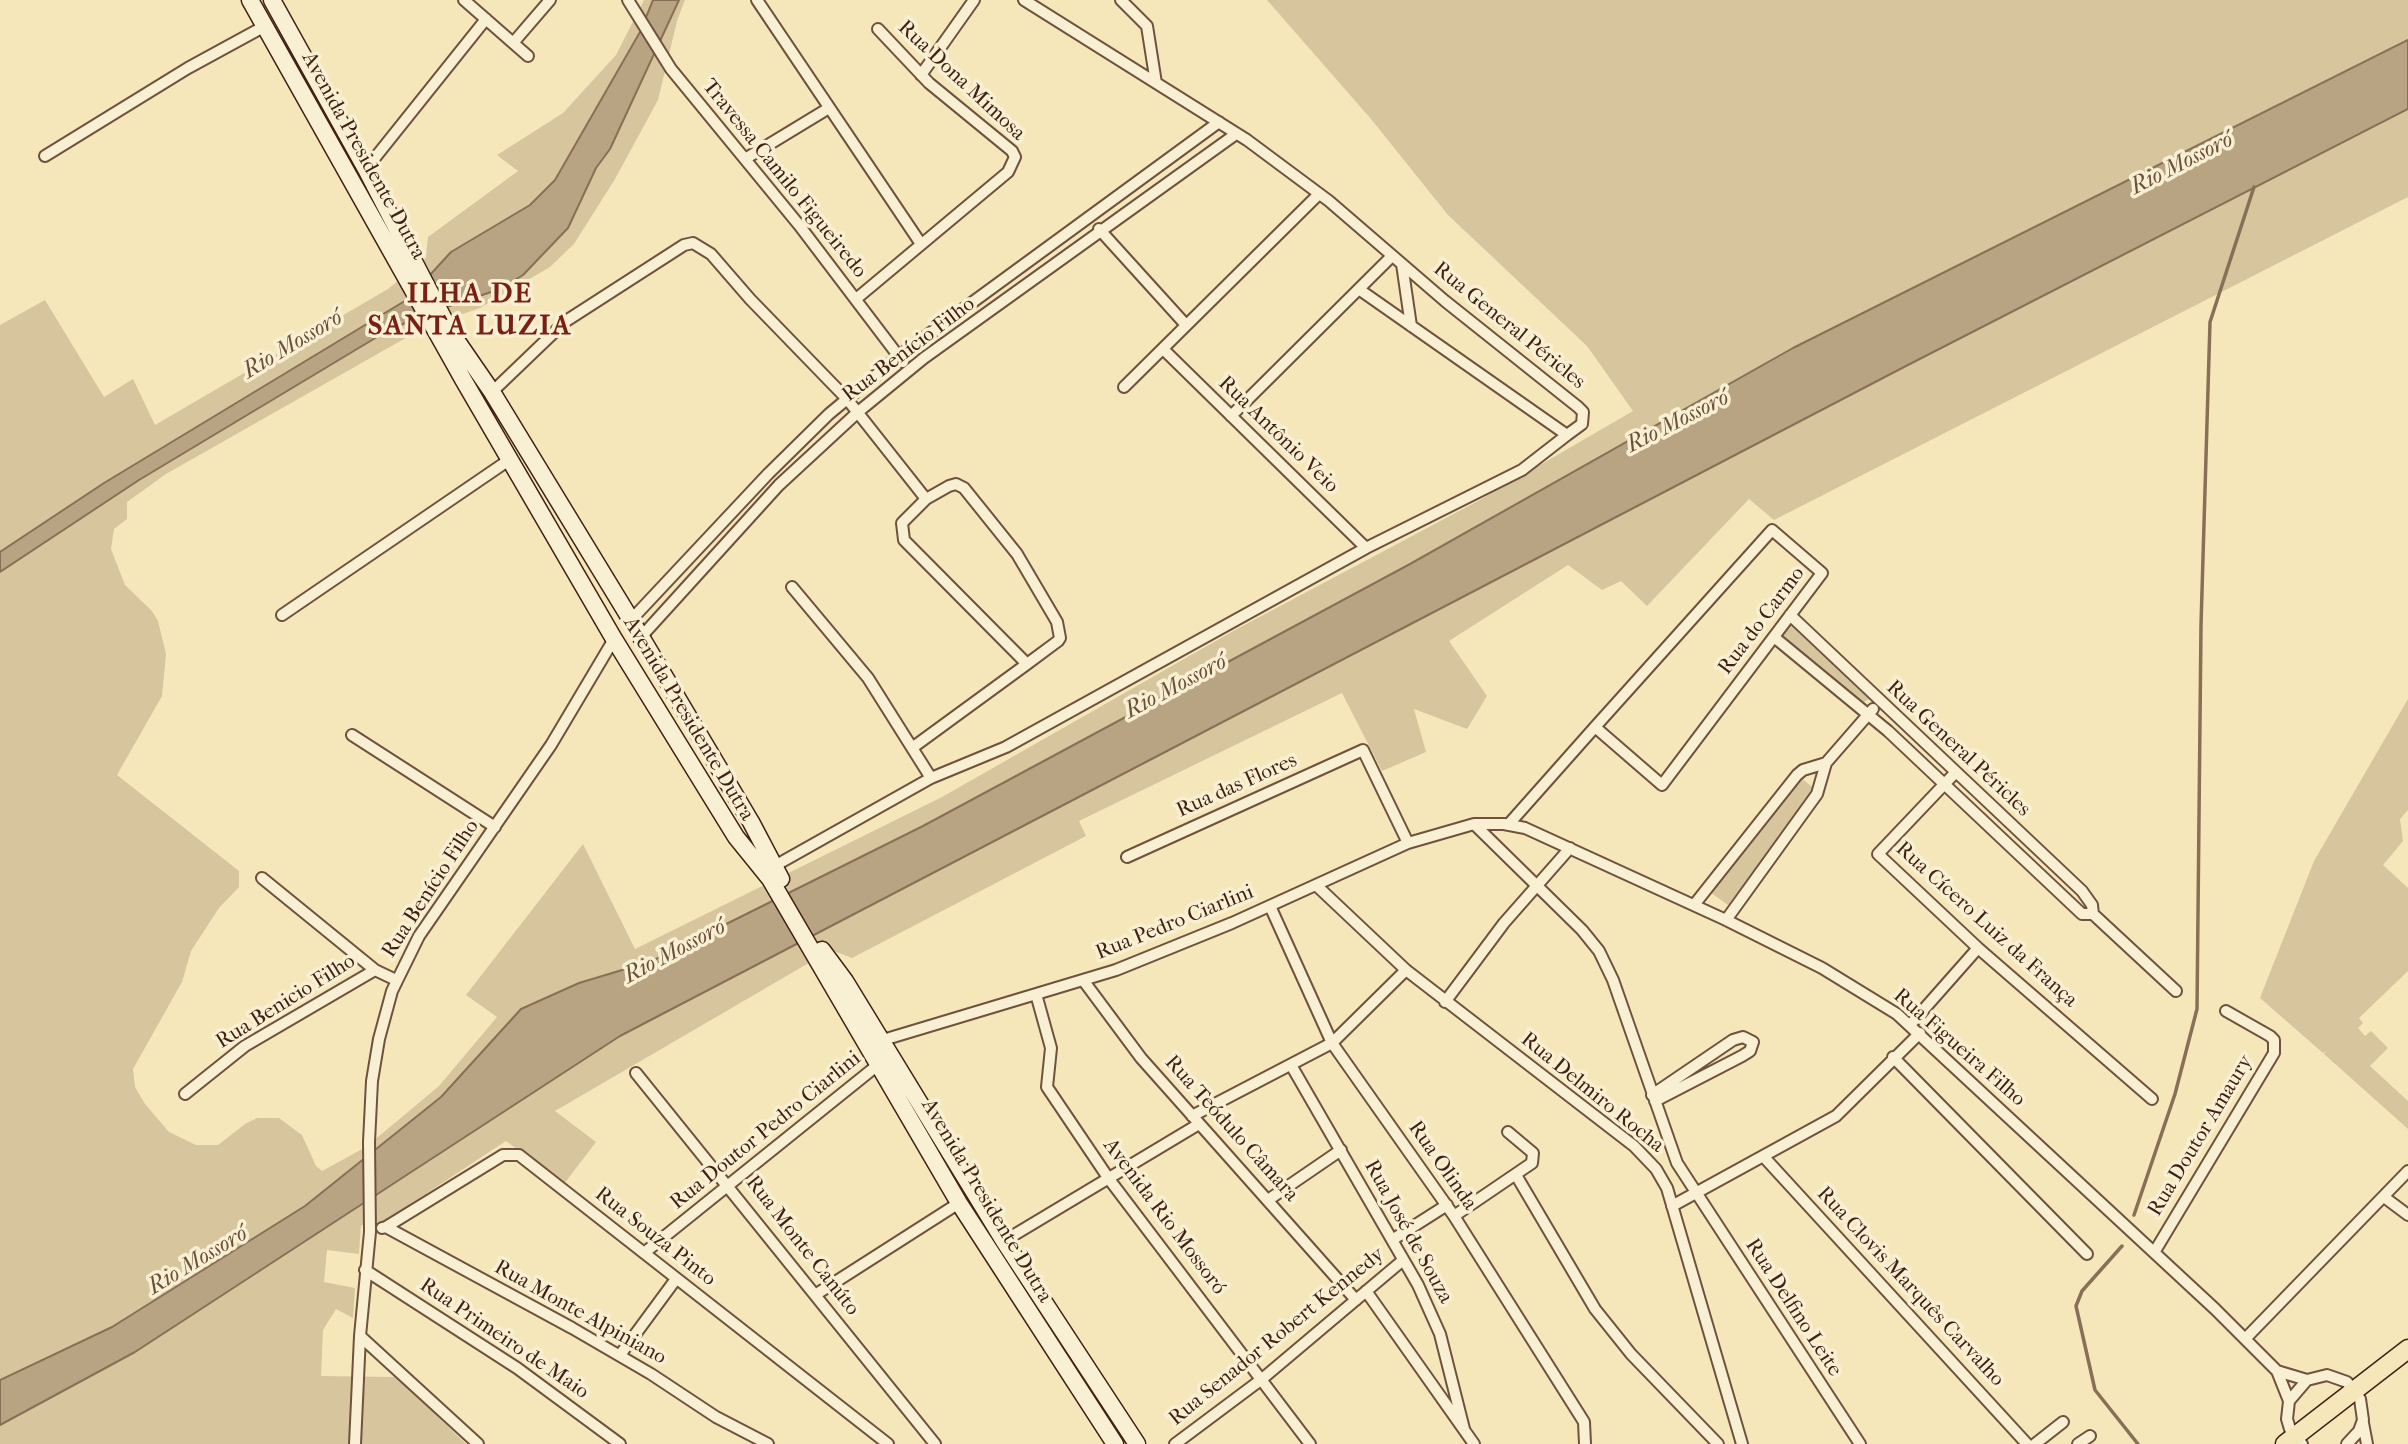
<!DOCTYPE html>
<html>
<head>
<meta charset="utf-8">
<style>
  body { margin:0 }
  canvas { display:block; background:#f6e7ba }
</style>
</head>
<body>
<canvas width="2408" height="1444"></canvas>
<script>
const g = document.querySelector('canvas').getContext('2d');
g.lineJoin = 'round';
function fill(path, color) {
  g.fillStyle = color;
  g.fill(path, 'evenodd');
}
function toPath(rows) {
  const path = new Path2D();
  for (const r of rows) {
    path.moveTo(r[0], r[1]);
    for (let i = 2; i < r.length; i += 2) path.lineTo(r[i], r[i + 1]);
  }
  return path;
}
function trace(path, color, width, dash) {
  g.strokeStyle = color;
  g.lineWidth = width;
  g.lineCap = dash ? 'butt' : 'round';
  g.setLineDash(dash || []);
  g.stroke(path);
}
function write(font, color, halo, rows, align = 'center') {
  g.font = font + ' "IM FELL French Canon",serif';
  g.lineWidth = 7;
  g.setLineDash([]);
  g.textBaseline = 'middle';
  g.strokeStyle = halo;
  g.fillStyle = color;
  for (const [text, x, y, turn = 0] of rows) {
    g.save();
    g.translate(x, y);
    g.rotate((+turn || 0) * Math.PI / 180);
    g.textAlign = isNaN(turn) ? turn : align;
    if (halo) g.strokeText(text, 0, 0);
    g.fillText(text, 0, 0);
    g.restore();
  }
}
fill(toPath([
  [644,0,653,0,640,32,555,180,530,205,451,252,408,299,104,483,0,552,0,325,45,300,104,397,133,379,155,425,388,289,426,258,428,237,518,171,497,155,563,113,616,55],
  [679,0,685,0,677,21,658,100,615,179,574,244,550,267,480,308,425,327,166,474,127,502,127,519,114,529,111,549,125,585,152,611,158,621,166,654,162,696,117,775,239,871,239,887,219,908,191,951,182,982,133,1069,135,1087,145,1104,169,1132,196,1145,218,1145,245,1124,257,1118,279,1118,302,1135,316,1166,322,1171,366,1147,439,1086,497,1017,466,995,583,844,635,949,942,797,1235,630,1478,501,1633,411,1587,346,1448,215,1371,119,1267,0,2408,0,2408,40,1410,564,923,826,652,961,579,983,521,1009,441,1097,305,1206,112,1327,0,1380,0,572,139,480,382,334,420,316,500,289,523,275,568,228,596,168,610,149],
  [2408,109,2408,197,1774,520,1749,499,1647,606,1621,581,1602,590,1568,565,1449,641,1487,696,1467,729,1414,709,1426,752,1382,771,1342,693,1079,821,1086,836,852,958,831,950,555,1111,596,1142,564,1184,506,1141,380,1224,361,1225,359,1254,327,1250,324,1282,355,1288,353,1318,336,1309,323,1330,321,1376,396,1377,466,1444,0,1444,0,1425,135,1352,620,1036,1906,366],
  [1790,622,1869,699,1861,704,1781,636],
  [2408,699,2408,810,2400,819,2403,841,2383,865,2408,888,2408,971,2359,1018,2363,1023,2358,1028,2365,1036,2371,1031,2388,1048,2370,1066,2408,1101,2408,1129,2324,1054,2326,1051,2323,1053,2260,998,2314,861],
  [1797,775,1815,789,1728,905,1710,892]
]), '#d7c59e');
const water = toPath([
  [653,0,679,0,610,149,596,168,568,228,523,275,500,289,420,316,382,334,139,480,0,572,0,552,104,483,408,299,451,252,530,205,555,180,640,32,653,0],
  [2408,40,2408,109,1906,366,620,1036,135,1352,0,1425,0,1380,112,1327,305,1206,441,1097,521,1009,579,983,652,961,923,826,1410,564,1793,348,2408,40]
]);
fill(water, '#b8a482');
trace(water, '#887056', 2);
trace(toPath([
  [2134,1215,2175,1094,2197,1009,2201,625,2210,322,2254,187],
  [2122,1246,2082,1291,2076,1306,2095,1390,2138,1444]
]), '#887056', 3.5);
const street = toPath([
  [464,0,528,56],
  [628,0,671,69,799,225,903,362],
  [757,0,921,244],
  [1024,0,1247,140,1329,201,1445,301,1578,407,1583,412,1582,424,1567,435,1360,290],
  [1121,0,1147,26,1156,83],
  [513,43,550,0],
  [921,75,974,0],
  [45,156,188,68,265,26],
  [745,159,829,108],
  [366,169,486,19],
  [1099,229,1186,325],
  [1402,264,1411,326],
  [856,299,1008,172,1015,157,1012,151,929,83,878,29],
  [1163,349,1366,548],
  [1124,387,1319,194],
  [492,392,566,321,684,245,693,243,711,254,750,299,847,399,926,499],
  [1231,416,1392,256],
  [792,587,868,678,931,778],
  [282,615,509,460],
  [1790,615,2082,891,2092,905,2093,914,2176,991],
  [631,620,768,474,829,414,899,356,1219,122],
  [641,637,779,485,858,412,924,358,1236,134],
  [1774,637,1888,731,2082,914,2093,914],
  [352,735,495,827],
  [912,748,1027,664,1058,641,1060,638,1057,622,1017,554,964,488,956,484,949,486,926,499,902,523,904,540,1027,664],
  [1955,773,1878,854,1978,948,2152,1099],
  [1474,824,1582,930,1599,951,1613,980,1677,1163,1860,1444],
  [1508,825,1595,727,1772,530,1822,573,1662,785,1595,727],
  [1127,857,1363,750,1408,843],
  [771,868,931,778,1006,747,1366,548,1522,470,1567,435],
  [262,878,375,970],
  [1317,886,1406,970,1634,1146,1656,1169,1667,1188,1742,1444],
  [1694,905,1797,775,1803,770,1826,763],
  [1270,906,1332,1043,1454,1216,1584,1422,1585,1444],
  [1726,920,1817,794,1826,763,1873,709],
  [1083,980,1141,1058,1356,1300],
  [1036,994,1051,1048,1047,1087,1109,1179,1310,1444],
  [1445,1002,1504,923,1570,848],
  [1910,1025,1978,948],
  [883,1040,1116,970,1232,923,1408,843,1474,824,1504,824,1525,828,1726,920,1822,968,1897,1014,2215,1309,2277,1371,2289,1401],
  [1893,1057,2087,1254],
  [1291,1065,1418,1285,1440,1334,1464,1429],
  [636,1073,935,1444],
  [185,1094,245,1046,375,970,396,980],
  [1652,1095,1733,1040,1743,1037,1753,1042,1750,1051,1742,1056,1655,1101],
  [1192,1116,1332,1043,1406,970],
  [1763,1156,2027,1444],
  [1516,1175,1595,1309,1631,1354,1718,1444],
  [2384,1197,2408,1215],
  [1268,1200,1341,1150],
  [1672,1206,1836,1116,1920,1033],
  [1454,1216,1532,1163,1533,1153,1508,1132],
  [386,1227,503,1155,519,1155,888,1444],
  [382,1228,386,1227,572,1328,651,1374,716,1417,768,1444],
  [1392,1240,1447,1205],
  [1004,1241,1199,1124],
  [2155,1251,2274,1053,2274,1040,2270,1036,2226,1011],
  [644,1253,879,1064],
  [365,1270,517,1368,620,1444],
  [1366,1291,1474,1444],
  [815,1295,959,1203],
  [360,1336,478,1444],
  [2245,1339,2408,1171],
  [620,1355,676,1279],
  [2277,1371,2307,1380],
  [2363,1423,2367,1444],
  [355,1444,360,1336,370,1232,369,1142,372,1081,379,1039,392,991,419,936,551,745,614,639],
  [1175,1444,1262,1379,1402,1261],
  [2035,1444,2063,1422],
  [2078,1444,2090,1436],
  [2302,1444,2290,1429,2287,1419,2289,1401,2307,1380,2327,1375,2347,1382,2360,1399,2363,1420,2359,1431,2347,1444]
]);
const secondary = toPath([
  [250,0,464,381,614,639,736,837,770,879,959,1203,1115,1444],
  [272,0,366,169,450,331,492,392,631,620,751,822,781,879],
  [822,950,845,981,1004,1241,1137,1444]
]);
const primary = toPath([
  [2285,1444,2408,1349]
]);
trace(street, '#6e523e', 14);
trace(secondary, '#402115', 19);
trace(primary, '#402115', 21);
trace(street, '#f9efd2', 10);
trace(secondary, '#f9efd2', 16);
trace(primary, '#f6e7ba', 18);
write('21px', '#402115', '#f9efd2', [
  ["Rua Dona Mimosa",961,81,43],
  ["Avenida Presidente Dutra",363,156,61],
  ["Travessa Camilo Figueiredo",784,179,51],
  ["Rua General Péricles",1509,326,39],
  ["Rua Benício Filho",909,350,-37],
  ["Rua Antônio Veio",1278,435,44],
  ["Rua do Carmo",1762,621,-53],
  ["Avenida Presidente Dutra",688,719,59],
  ["Rua General Péricles",1958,749,43],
  ["Rua das Flores",1237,786,-24],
  ["Rua Benício Filho",431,889,-57],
  ["Rua Pedro Ciarlini",1175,923,-22],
  ["Rua Cícero Luiz da França",1986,925,42],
  ["Rua Benicio Filho",286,1002,-32],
  ["Rua Figueira Filho",1959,1048,41],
  ["Rua Delmiro Rocha",1592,1093,39],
  ["Rua Teódulo Câmara",1231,1129,48],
  ["Rua Doutor Pedro Ciarlini",766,1131,-39],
  ["Rua Doutor Amaury",2201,1136,-59],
  ["Rua Olinda",1442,1166,55],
  ["Avenida Presidente Dutra",986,1201,59],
  ["Avenida Rio Mossoró",1164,1217,53],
  ["Rua José de Souza",1408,1232,61],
  ["Rua Souza Pinto",655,1237,38],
  ["Rua Monte Canúto",802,1246,52],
  ["Rua Clovis Marquês Carvalho",1910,1287,47],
  ["Rua Delfino Leite",1793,1308,57],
  ["Rua Monte Alpiniano",580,1313,29],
  ["Rua Senador Robert Kennedy",1277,1337,-39],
  ["Rua Primeiro de Maio",504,1339,34]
]);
write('italic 23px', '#6a4f3b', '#f9efd2', [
  ["Rio Mossoró",2182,164,-27],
  ["Rio Mossoró",293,345,-31],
  ["Rio Mossoró",1678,422,-27],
  ["Rio Mossoró",1176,687,-28],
  ["Rio Mossoró",675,952,-28],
  ["Rio Mossoró",198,1261,-31]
]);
g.letterSpacing = '2px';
write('bold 28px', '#7a1f14', '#f9efd2', [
  ["ILHA DE",470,295],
  ["SANTA LUZIA",470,327]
]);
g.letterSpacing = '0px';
</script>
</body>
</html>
